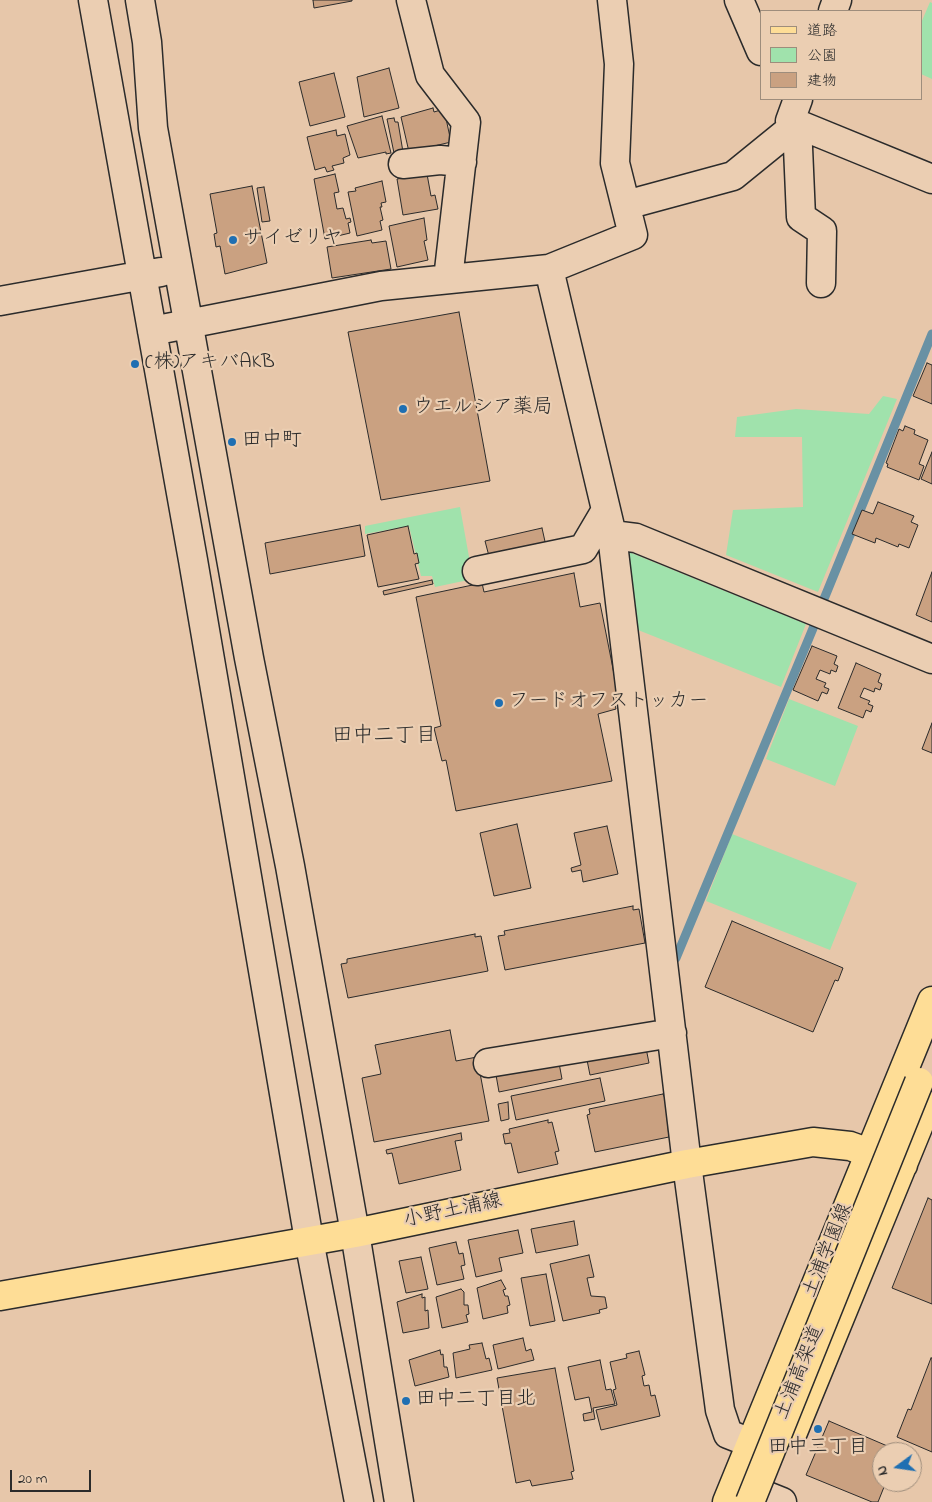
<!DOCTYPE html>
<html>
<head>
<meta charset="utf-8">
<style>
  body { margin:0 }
  #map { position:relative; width:932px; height:1502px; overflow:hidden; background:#e7c7aa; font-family:"Indie Flower","Klee One",sans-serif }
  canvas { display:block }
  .legend { position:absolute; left:760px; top:10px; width:162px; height:90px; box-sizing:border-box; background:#ebceb2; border:1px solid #9e8d7c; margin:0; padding:6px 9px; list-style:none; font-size:15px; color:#2b2b2b }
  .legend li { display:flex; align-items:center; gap:10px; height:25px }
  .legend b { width:25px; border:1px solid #9e8d7c }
  .north { position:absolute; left:872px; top:1442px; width:50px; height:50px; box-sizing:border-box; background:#ebceb2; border:1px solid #9e8d7c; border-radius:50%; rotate:256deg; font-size:14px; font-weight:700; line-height:20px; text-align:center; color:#2b2b2b }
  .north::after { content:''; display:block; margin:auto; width:18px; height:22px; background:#1f6fb2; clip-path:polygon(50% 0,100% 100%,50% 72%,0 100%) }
  .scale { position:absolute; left:10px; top:1470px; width:81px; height:22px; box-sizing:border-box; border:2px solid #2b2b2b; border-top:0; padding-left:6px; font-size:15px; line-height:18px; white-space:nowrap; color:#2b2b2b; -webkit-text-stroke:4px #ebceb2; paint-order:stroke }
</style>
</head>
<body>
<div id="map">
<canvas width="932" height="1502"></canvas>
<ul class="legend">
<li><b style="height:6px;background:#fedd96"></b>道路</li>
<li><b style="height:14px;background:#a0e2ac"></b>公園</li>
<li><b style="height:14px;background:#caa181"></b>建物</li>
</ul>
<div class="north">N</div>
<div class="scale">20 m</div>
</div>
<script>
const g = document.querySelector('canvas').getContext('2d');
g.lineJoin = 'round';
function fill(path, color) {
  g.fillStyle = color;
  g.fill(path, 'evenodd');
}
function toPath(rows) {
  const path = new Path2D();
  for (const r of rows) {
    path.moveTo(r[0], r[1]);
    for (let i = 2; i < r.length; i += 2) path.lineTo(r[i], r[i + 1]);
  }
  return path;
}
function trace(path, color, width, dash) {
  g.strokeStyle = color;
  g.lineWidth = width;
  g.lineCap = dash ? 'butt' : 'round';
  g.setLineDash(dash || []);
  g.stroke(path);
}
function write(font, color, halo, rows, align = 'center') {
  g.font = font + ' "Indie Flower","Klee One",sans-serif';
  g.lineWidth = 4.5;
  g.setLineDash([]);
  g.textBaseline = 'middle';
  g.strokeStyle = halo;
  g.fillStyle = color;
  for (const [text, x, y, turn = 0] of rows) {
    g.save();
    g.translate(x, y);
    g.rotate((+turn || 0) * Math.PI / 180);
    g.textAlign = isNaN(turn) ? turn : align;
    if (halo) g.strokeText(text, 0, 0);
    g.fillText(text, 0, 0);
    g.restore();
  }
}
fill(toPath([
  [930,2,932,3,932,79,921,74,921,23],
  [883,396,897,399,818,592,726,555,733,510,803,507,802,437,735,437,737,417,796,409,869,414],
  [460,507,473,579,435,587,432,576,421,576,409,526,365,534,365,526],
  [629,552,806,624,781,687,633,628,623,559],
  [789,699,858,726,835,786,766,759],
  [732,834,857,883,830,950,706,901]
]), '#a0e2ac');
trace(toPath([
  [824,599,932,334],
  [676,958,814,626]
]), '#6991a4', 9);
const building = toPath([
  [313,0,352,0,352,1,314,8,313,0],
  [389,68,399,108,364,117,357,77,389,68],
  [334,73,345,117,310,126,299,82,334,73],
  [433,108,434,112,444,109,451,142,409,152,401,117,433,108],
  [382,116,391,153,386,154,386,152,358,158,347,126,382,116],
  [394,118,395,122,398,122,403,152,394,153,387,119,394,118],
  [336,130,337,136,345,134,350,155,343,158,344,163,332,166,334,170,327,172,325,167,315,170,307,137,336,130],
  [335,174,339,192,334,193,337,209,343,208,346,219,350,218,351,222,348,223,350,233,325,239,314,179,335,174],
  [427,174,431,196,435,195,438,209,403,215,397,179,427,174],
  [382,181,386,202,381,203,382,207,380,207,383,220,380,221,382,230,357,236,348,192,356,191,355,188,382,181],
  [252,186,267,263,225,274,220,246,216,247,214,234,217,233,210,194,252,186],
  [264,187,270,221,262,222,257,188,264,187],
  [424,218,427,240,424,241,428,260,397,267,389,226,424,218],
  [371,240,372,243,386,241,391,269,332,278,327,247,371,240],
  [459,312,490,481,381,500,348,332,459,312],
  [927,363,932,365,932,404,913,396,927,363],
  [905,426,915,430,914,434,928,440,919,464,924,466,919,480,887,467,888,464,886,463,899,429,903,431,905,426],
  [932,452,932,484,921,479,932,452],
  [878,502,914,516,911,522,918,525,909,548,899,544,898,547,876,538,875,543,852,534,862,510,873,514,878,502],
  [360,525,365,556,270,574,265,543,360,525],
  [408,526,414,554,417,553,419,563,415,564,419,579,378,587,367,535,408,526],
  [542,528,546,546,490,560,485,541,542,528],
  [932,572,932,622,916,615,932,572],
  [574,573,580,607,600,603,618,694,613,696,616,709,598,714,612,781,456,811,446,760,442,761,434,728,441,726,416,597,482,583,484,592,574,573],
  [432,580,433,584,384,595,383,591,432,580],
  [812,646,837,656,834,664,838,666,836,672,831,670,830,674,820,670,816,679,826,683,824,687,829,689,827,694,822,692,818,701,793,690,812,646],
  [856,663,881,674,878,682,882,684,880,690,875,688,874,692,864,688,860,697,870,701,868,704,873,706,871,712,866,710,863,718,838,708,856,663],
  [932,723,932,753,922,749,932,723],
  [517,824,531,888,494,896,480,833,517,824],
  [607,826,618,874,583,882,581,870,572,872,571,868,581,865,574,833,607,826],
  [633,906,633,910,639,909,645,943,505,970,498,936,505,935,504,931,633,906],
  [732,921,843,968,838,981,835,980,813,1032,705,987,732,921],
  [475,934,475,937,481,936,488,971,348,998,341,964,347,963,347,959,475,934],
  [450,1030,456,1061,477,1057,489,1121,374,1142,362,1078,381,1074,375,1045,450,1030],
  [646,1048,649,1063,590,1075,587,1060,646,1048],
  [559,1063,562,1079,499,1092,496,1075,559,1063],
  [600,1078,605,1101,516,1120,511,1096,600,1078],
  [663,1094,669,1107,666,1108,669,1137,595,1152,587,1115,590,1114,589,1109,663,1094],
  [508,1102,509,1119,501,1121,498,1104,508,1102],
  [548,1120,548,1123,552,1122,559,1151,555,1152,558,1164,518,1173,511,1143,505,1144,503,1134,510,1133,509,1129,548,1120],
  [461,1133,462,1140,455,1141,461,1170,399,1184,392,1153,387,1154,386,1150,461,1133],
  [928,1198,932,1200,932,1304,892,1288,928,1198],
  [574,1221,578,1245,536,1253,531,1229,574,1221],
  [518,1230,523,1253,499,1258,502,1271,476,1277,468,1240,518,1230],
  [456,1242,459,1254,463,1253,465,1265,461,1266,464,1279,437,1285,429,1248,456,1242],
  [589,1255,594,1277,587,1278,591,1296,605,1297,607,1308,599,1310,600,1313,563,1321,550,1264,589,1255],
  [421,1257,428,1289,406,1293,399,1261,421,1257],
  [546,1274,555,1321,530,1326,521,1278,546,1274],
  [501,1280,506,1289,503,1290,505,1296,508,1296,510,1305,507,1306,508,1313,483,1319,477,1288,501,1280],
  [461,1289,464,1292,464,1305,468,1305,469,1314,466,1315,468,1322,442,1328,436,1297,461,1289],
  [422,1294,422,1298,425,1297,425,1311,428,1310,429,1328,403,1333,397,1302,422,1294],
  [523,1338,526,1351,531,1349,534,1360,498,1369,493,1345,523,1338],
  [482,1343,486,1359,489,1358,492,1370,456,1378,453,1353,470,1349,469,1345,482,1343],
  [440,1350,441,1355,443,1354,444,1367,447,1367,449,1377,415,1386,409,1360,440,1350],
  [639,1351,645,1375,642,1376,644,1386,649,1385,651,1396,655,1395,660,1416,601,1430,596,1410,617,1405,613,1390,616,1389,610,1362,627,1358,626,1354,639,1351],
  [931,1358,932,1358,932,1452,897,1437,908,1409,911,1410,931,1358],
  [600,1360,606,1390,611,1389,615,1404,593,1408,595,1419,584,1421,583,1414,592,1412,589,1397,575,1400,568,1367,600,1360],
  [555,1368,574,1471,571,1472,573,1479,532,1486,530,1480,516,1483,497,1378,555,1368],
  [829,1421,899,1451,882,1452,882,1482,886,1482,878,1502,872,1502,806,1475,829,1421]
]);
fill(building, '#caa181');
trace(building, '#2b2b2b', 1);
const minor = toPath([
  [93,0,193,560,309,1240,359,1502],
  [140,0,147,42,153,128,249,658,290,866,355,1233,399,1502],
  [411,0,430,75,466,122,448,279],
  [739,0,761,51],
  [833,11,837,0],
  [798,99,790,121,932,179],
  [797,124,801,217,822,231,821,283],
  [403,164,440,160,462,162],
  [626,205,733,176,797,124],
  [549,269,633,235,615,163,619,64,612,0],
  [0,301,161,272],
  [152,331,381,286,549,269,612,535,687,1164,720,1410,728,1434,751,1443],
  [612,535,636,538,932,659],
  [477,571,583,549,606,510],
  [488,1063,672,1033],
  [767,1496,782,1502]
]);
const major = toPath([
  [0,1296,355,1233,687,1164,813,1142,850,1146,903,1165],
  [793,1432,932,1093],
  [727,1502,932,1001]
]);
trace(minor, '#2b2b2b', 31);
trace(major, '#2b2b2b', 31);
trace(minor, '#ebceb2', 28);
trace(major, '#fedd96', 28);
const majorBridge = toPath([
  [750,1502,919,1082]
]);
trace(majorBridge, '#2b2b2b', 31, []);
trace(majorBridge, '#fedd96', 28);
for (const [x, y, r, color] of [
  [233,240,5,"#1f6fb2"],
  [135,364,5,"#1f6fb2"],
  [403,409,5,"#1f6fb2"],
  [232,442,5,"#1f6fb2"],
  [499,703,5,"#1f6fb2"],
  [406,1401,5,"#1f6fb2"],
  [818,1429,5,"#1f6fb2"]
]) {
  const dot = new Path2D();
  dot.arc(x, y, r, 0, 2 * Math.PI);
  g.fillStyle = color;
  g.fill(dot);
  trace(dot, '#ebceb2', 2);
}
write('20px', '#2b2b2b', '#ebceb2', [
  ["サイゼリヤ",243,240],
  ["(株)アキバAKB",145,364],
  ["ウエルシア薬局",413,409],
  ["田中町",242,442],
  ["フードオフストッカー",509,703],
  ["田中二丁目北",416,1401],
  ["田中三丁目",818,1449,"center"]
], 'left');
write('20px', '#2b2b2b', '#ebceb2', [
  ["小野土浦線",453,1212,-12],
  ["土浦学園線",829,1251,-68],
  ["土浦高架道",801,1373,-68]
]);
write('21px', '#2b2b2b', '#ebceb2', [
  ["田中二丁目",384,738]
]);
</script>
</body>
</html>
